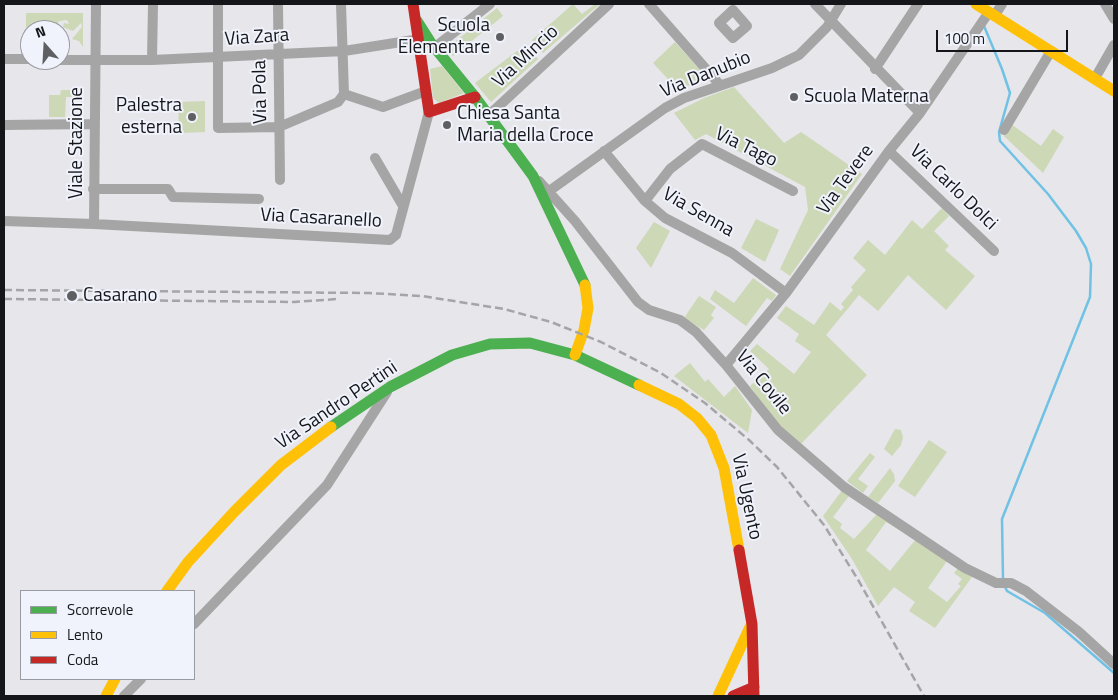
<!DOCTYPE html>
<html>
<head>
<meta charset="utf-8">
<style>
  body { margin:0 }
  #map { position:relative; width:1118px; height:700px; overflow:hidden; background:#e6e6eb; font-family:"Titillium Web",sans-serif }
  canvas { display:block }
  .frame { position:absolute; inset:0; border:5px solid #151619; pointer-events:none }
  .legend { position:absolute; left:20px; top:590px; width:175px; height:90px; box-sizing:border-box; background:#f0f3fc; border:1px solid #989ba1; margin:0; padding:6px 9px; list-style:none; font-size:15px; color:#151619 }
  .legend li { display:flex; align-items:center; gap:10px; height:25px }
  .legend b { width:25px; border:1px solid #989ba1 }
  .north { position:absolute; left:20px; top:20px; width:50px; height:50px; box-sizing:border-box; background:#f0f3fc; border:1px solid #989ba1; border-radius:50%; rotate:341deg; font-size:14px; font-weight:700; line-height:20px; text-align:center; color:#151619 }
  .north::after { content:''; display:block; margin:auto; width:18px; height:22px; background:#5e5f62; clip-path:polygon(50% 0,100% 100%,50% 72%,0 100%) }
  .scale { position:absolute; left:936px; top:30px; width:132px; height:22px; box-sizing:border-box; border:2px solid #151619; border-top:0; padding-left:6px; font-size:15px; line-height:18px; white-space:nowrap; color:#151619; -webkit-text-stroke:4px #f0f3fc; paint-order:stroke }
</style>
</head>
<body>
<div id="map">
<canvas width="1118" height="700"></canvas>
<div class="frame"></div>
<ul class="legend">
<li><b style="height:6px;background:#4caf50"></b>Scorrevole</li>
<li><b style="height:6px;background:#ffc107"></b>Lento</li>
<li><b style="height:6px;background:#c62828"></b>Coda</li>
</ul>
<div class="north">N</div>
<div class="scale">100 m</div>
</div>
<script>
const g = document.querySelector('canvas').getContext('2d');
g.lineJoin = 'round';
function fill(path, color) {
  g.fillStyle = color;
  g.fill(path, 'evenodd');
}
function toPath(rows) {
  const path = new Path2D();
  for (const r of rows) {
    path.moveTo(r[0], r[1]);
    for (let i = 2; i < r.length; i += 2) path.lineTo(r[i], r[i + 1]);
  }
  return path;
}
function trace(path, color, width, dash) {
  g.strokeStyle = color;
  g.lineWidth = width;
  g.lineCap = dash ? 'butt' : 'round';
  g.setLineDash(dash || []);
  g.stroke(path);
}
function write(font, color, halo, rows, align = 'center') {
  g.font = font + ' "Titillium Web",sans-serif';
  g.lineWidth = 4;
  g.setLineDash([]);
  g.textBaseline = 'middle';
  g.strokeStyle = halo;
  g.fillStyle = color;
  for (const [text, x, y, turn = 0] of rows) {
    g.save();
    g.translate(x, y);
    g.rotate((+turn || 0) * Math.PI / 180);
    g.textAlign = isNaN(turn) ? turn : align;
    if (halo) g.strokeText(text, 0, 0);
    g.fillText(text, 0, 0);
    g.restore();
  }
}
fill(toPath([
  [573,4,582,14,595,4,600,4,543,53,532,40],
  [497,8,503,16,453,56,447,48],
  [26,13,83,13,83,47,79,41,72,39,82,27,81,23,73,31,63,27,64,23,69,24,67,20,59,21,57,28,26,28],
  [675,42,704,74,705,79,678,90,653,63],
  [525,45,538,59,491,102,475,83],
  [442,66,464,93,439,103,433,98,430,69],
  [734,87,784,143,801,132,862,174,790,276,780,269,808,210,805,187,706,134,695,140,674,113,704,98],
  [61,90,82,90,82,97,66,97,65,117,49,117,49,95,60,95],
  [205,101,205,132,179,133,178,102],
  [1011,124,1041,146,1053,129,1064,137,1043,173,1004,136],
  [942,208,949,216,934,231,949,246,945,250,975,276,946,310,908,275,878,311,859,295,826,335,867,375,800,445,771,416,750,386,769,369,750,351,757,344,794,374,811,352,795,341,799,334,777,318,786,306,814,325,830,302,841,311,844,307,841,304,853,290,851,287,866,270,853,258,868,240,885,255,912,220,922,229],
  [756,219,779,230,765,262,741,248],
  [654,222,670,231,651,268,636,248],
  [753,278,776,295,772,301,767,298,746,326,710,299,715,290,734,303],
  [699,296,716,307,711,315,714,318,704,330,684,318],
  [690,363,705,382,708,379,724,397,735,386,752,410,748,433,674,376],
  [895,429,901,430,903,437,901,445,892,456,884,449],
  [929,440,947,452,915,497,898,486],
  [870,453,875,457,858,479,868,486,863,493,847,481],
  [890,468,894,474,895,481,878,503,868,497],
  [843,489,849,496,833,517,842,524,840,528,854,539,877,514,909,536,886,522,866,550,890,571,916,539,947,561,928,588,947,602,961,586,958,584,962,579,954,573,958,568,972,577,935,628,909,611,915,602,894,587,878,606,852,559,823,516]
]), '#cdd8b6');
trace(toPath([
  [984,26,1002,69,1010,93,999,132,1000,141,1048,194,1076,231,1086,248,1091,264,1090,297,1002,519,1003,579],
  [1004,585,1007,591,1045,613,1114,673]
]), '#70c2e4', 2.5);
trace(toPath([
  [218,4,218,128,279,127,338,102,344,94,383,107,426,91],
  [278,4,280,180],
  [341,4,344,94],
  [649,4,720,85],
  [815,4,920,113],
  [1105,4,1114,19],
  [733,10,747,26,733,38,719,23,733,10],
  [995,15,1002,4],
  [434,48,490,4],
  [4,59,30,59],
  [60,60,152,60,344,51,420,39],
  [152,60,153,4],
  [875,69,918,4],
  [1098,73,1114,45],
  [488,116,609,4],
  [4,125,94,124],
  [1004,130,1051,51],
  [604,151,645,201,665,218,732,253,786,293],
  [889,151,994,251],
  [375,158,403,206],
  [539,181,575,221,638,302,649,310,680,320,696,332,726,365,778,430,844,487,965,568,996,583,1011,583,1026,591,1079,632,1114,664],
  [93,189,168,189,173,197,259,199],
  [545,194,665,108,684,98,772,68,799,55,827,27,841,4],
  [645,201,670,169,702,144,793,191],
  [4,221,94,224,390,240,396,235,429,112],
  [94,224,96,4],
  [726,365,786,293,889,151,920,113,989,12],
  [194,624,327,485,387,392],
  [124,696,141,679]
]), '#a5a5a5', 10);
trace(toPath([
  [417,21,431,43,475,97,533,176,585,285],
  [331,427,390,387,452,355,490,344,530,343,575,355,639,385]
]), '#4caf50', 11);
trace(toPath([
  [976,4,1114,91],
  [575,355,584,330,588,308,585,285],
  [639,385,679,404,697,418,711,435,724,468,739,550],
  [167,591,188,562,234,512,281,465,331,427],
  [106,696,115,679],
  [718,696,750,627]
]), '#ffc107', 11);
trace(toPath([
  [413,4,429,112,475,97],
  [739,550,752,624,754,696],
  [733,696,754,687]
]), '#c62828', 11);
trace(toPath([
  [4,290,369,293,422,296,504,309,551,322,601,342,661,373,705,403,749,440,777,467,824,525,857,578,924,696],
  [4,299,294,302,337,299]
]), '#a5a5a7', 2.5, [8, 4]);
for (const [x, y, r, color] of [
  [500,37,5,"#5e5f62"],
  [794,97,5,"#5e5f62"],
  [192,117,5,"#5e5f62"],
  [447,125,5,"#5e5f62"],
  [72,296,6,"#5e5f62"]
]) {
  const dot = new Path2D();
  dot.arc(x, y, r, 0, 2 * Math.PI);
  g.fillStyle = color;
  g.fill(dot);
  trace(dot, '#f0f3fc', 2);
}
write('19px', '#151619', '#f0f3fc', [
  ["Scuola",490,26,"right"],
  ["Elementare",490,48,"right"],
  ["Scuola Materna",804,97],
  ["Palestra",182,106,"right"],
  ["esterna",182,128,"right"],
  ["Chiesa Santa",457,114],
  ["Maria della Croce",457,136],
  ["Casarano",83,296]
], 'left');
write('19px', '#151619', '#f0f3fc', [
  ["Via Zara",257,38,-4],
  ["Via Mincio",526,57,-43],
  ["Via Danubio",706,75,-22],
  ["Via Pola",261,92,-91],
  ["Viale Stazione",77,143,-90],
  ["Via Tago",746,148,26],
  ["Via Tevere",846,180,-54],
  ["Via Carlo Dolci",953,188,44],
  ["Via Senna",698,213,30],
  ["Via Casaranello",321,219,3],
  ["Via Covile",763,383,51],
  ["Via Sandro Pertini",337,406,-34],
  ["Via Ugento",746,497,78]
]);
</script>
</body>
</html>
